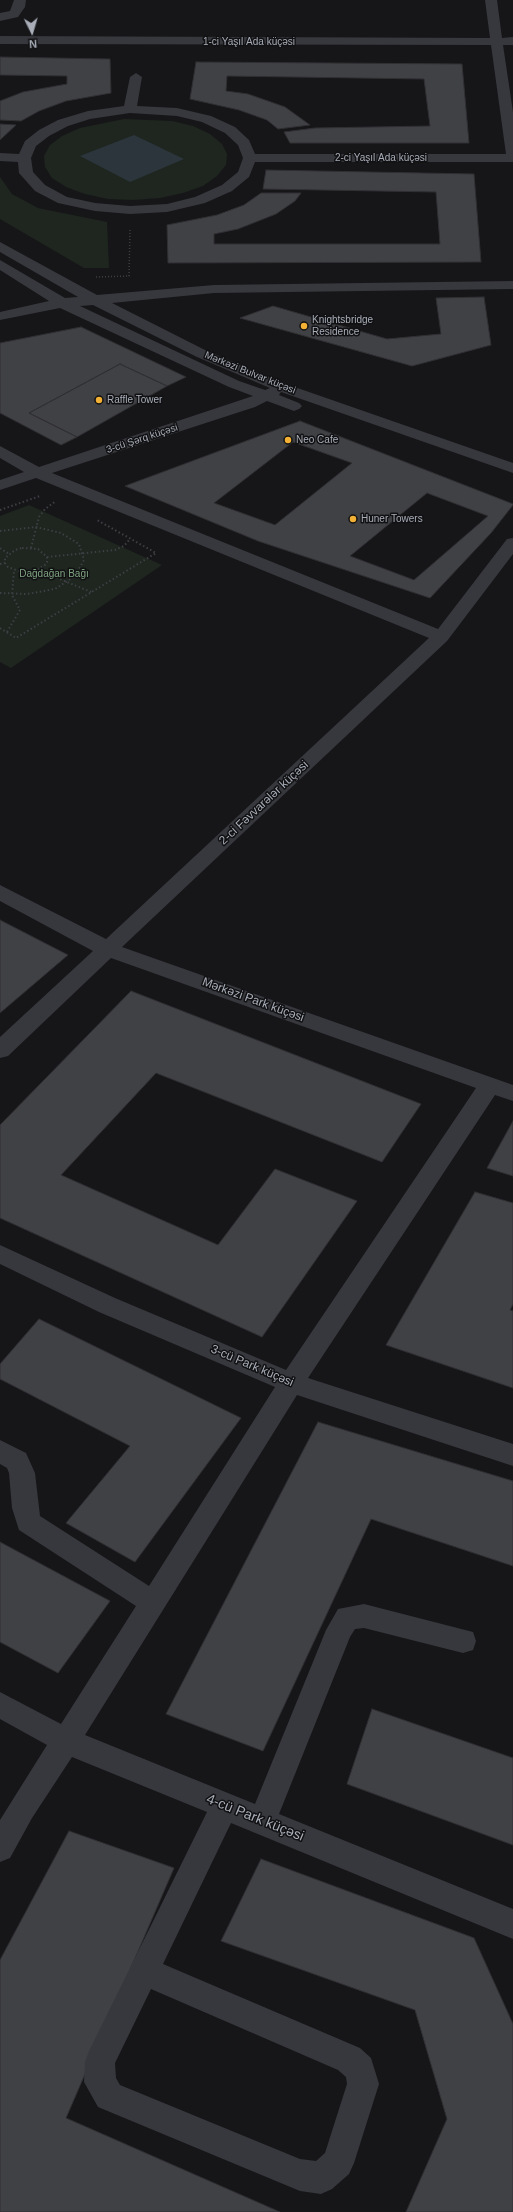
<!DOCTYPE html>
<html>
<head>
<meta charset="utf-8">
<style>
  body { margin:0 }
  #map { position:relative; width:513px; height:2212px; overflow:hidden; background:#161618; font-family:Helvetica,sans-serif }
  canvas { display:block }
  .north { position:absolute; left:12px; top:12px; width:40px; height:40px; -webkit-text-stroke:3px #111113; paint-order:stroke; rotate:175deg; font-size:11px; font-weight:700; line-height:16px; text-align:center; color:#a8adb8 }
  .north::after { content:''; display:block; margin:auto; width:14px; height:18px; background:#a8adb8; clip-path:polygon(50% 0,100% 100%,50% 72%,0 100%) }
</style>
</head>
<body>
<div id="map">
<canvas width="513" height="2212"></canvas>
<div class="north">N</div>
</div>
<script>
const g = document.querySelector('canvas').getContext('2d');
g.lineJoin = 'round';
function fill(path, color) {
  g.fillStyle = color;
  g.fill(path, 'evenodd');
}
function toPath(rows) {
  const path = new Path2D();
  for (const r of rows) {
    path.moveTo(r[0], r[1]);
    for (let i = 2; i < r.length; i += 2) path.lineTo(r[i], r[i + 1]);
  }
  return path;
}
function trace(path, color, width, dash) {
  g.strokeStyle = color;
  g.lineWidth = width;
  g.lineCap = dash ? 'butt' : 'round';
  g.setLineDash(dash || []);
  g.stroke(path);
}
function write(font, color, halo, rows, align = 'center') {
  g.font = font + ' Helvetica,sans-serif';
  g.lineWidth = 3;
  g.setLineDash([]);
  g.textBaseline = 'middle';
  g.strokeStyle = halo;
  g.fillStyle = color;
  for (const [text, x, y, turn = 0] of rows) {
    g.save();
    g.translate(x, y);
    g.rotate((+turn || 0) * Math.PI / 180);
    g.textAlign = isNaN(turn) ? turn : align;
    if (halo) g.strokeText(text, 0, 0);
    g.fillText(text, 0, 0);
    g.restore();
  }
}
fill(toPath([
  [124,119,172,121,193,126,210,134,222,144,227,154,226,165,217,176,203,186,183,193,160,198,134,200,108,199,85,194,66,187,52,178,45,167,44,156,50,145,62,136,80,128],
  [0,177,12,194,38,208,107,222,109,268,84,268,0,219],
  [29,505,162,565,11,668,0,662,0,516]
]), '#1e261f');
fill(toPath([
  [134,135,184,159,130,182,80,156]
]), '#2c353c');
const building = toPath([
  [0,57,110,59,111,93,66,101,39,111,21,121,0,120,0,101,23,92,67,84,67,76,0,75,0,57],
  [196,62,462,64,469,143,290,143,284,132,315,128,430,126,424,79,227,76,226,91,248,94,285,107,310,125,278,129,267,120,239,110,190,99,196,62],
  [0,124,16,125,0,140,0,124],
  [266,170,474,174,481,262,168,263,167,225,217,215,244,205,261,193,301,193,295,201,276,214,238,229,214,234,214,244,440,244,436,192,263,189,266,170],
  [484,297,491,345,412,366,240,318,273,306,387,339,441,334,436,298,484,297],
  [81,327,186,377,167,386,120,364,29,413,77,437,61,445,0,413,0,343,81,327],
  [120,364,167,386,77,437,29,413,120,364],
  [300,421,513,504,513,505,491,533,430,598,258,541,125,486,300,421],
  [293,442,352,463,275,525,214,503,293,442],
  [427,493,488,516,414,580,350,556,427,493],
  [0,920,68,955,0,1013,0,920],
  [131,991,421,1104,382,1162,156,1073,61,1175,218,1245,275,1169,357,1201,262,1337,0,1218,0,1125,131,991],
  [513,1121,513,1176,487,1168,513,1121],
  [475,1192,513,1203,513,1304,510,1310,513,1311,513,1388,386,1345,475,1192],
  [39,1319,241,1418,135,1562,66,1523,130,1446,0,1379,0,1364,39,1319],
  [318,1422,513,1481,513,1566,371,1519,263,1751,166,1714,318,1422],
  [0,1542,110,1601,58,1673,0,1642,0,1542],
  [372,1709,513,1758,513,1845,347,1784,372,1709],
  [69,1831,174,1868,66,2118,280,2212,0,2212,0,1960,69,1831],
  [261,1859,474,1938,513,2024,513,2212,406,2212,447,2119,415,2010,221,1941,261,1859]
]);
fill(building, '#404145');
trace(building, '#303034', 1);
trace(toPath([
  [96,277,129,276,130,229]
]), '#3d3f44', 1.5, [1, 2]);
trace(toPath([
  [0,510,40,496],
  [0,531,36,527,61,533,79,544,84,560,75,576,55,589,27,594,0,593],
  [0,548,9,554],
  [22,548,38,549,47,557,47,562,44,566,30,572,21,572,8,567,5,563,5,558,15,550,22,548],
  [31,548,39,517,45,509,56,501],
  [47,557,115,550,124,546,130,539],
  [0,564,5,563],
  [38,570,91,592],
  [0,628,16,638,156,553,97,520],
  [7,632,20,610,12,595,14,570]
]), '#3d3f44', 2, [1.5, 2.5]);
fill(toPath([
  [14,0,26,0,25,7,18,17,0,21,0,13,10,11,14,0],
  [485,0,497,0,502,38,513,37,513,45,503,45,513,112,513,162,255,162,249,177,232,191,205,203,167,212,130,214,95,211,58,203,35,191,19,173,18,162,0,161,0,153,19,154,25,141,39,130,58,120,88,111,124,106,130,77,136,73,142,77,137,106,177,108,211,116,235,127,249,140,255,154,506,154,491,45,0,44,0,36,490,38,485,0],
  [130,113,177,116,202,122,225,133,238,145,243,158,238,172,222,185,195,197,167,204,130,206,95,203,67,197,45,185,33,172,31,158,36,146,49,136,68,126,90,119,130,113],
  [0,242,97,295,214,285,513,281,513,289,214,293,112,303,207,351,286,384,513,463,513,473,281,392,279,395,299,403,302,406,299,409,294,411,267,401,255,407,52,473,438,629,507,539,513,538,513,554,447,641,122,947,513,1085,513,1101,495,1095,308,1378,513,1444,513,1466,297,1395,85,1735,255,1804,326,1630,338,1609,364,1604,473,1632,476,1641,473,1650,463,1653,364,1628,355,1629,350,1637,279,1814,513,1909,513,1939,231,1823,163,1964,360,2048,371,2058,379,2084,354,2163,349,2174,332,2189,321,2194,300,2191,98,2107,84,2082,85,2062,89,2051,207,1812,72,1757,32,1818,10,1858,0,1862,0,1820,47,1745,0,1719,0,1692,61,1724,136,1606,19,1530,12,1508,9,1473,7,1468,0,1464,0,1440,26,1453,35,1473,40,1516,149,1586,275,1387,99,1312,0,1264,0,1245,115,1298,286,1370,476,1088,111,958,8,1056,0,1058,0,1037,93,951,0,901,0,885,106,939,429,638,36,478,0,490,0,480,24,472,0,458,0,446,39,467,253,396,229,387,60,308,0,320,0,312,49,301,0,270,0,260,65,298,78,297,0,252,0,242],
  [93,305,197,357,270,388,265,390,239,381,80,306,93,305],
  [151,1989,338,2070,346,2077,347,2084,325,2153,316,2161,300,2159,120,2085,116,2078,115,2063,151,1989]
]), '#37383d');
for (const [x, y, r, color] of [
  [304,326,4,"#f2b134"],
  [99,400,4,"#f2b134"],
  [288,440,4,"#f2b134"],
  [353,519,4,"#f2b134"]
]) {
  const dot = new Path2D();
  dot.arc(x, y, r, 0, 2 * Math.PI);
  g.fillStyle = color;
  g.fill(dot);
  trace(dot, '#111113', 1.5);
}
write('10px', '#a8adb8', '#111113', [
  ["1-ci Yaşıl Ada küçəsi",249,42],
  ["2-ci Yaşıl Ada küçəsi",381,158],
  ["Mərkəzi Bulvar küçəsi",250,373,22],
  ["3-cü Şərq küçəsi",142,439,-18]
]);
write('10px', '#a8adb8', '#111113', [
  ["Knightsbridge",312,320],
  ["Residence",312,332],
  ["Raffle Tower",107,400],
  ["Neo Cafe",296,440],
  ["Huner Towers",361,519]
], 'left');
write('10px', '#7fa381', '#111113', [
  ["Dağdağan Bağı",54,574]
]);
write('12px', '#a8adb8', '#111113', [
  ["2-ci Fəvvarələr küçəsi",264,803,-43],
  ["Mərkəzi Park küçəsi",253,1000,20],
  ["3-cü Park küçəsi",252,1366,23]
]);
write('14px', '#a8adb8', '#111113', [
  ["4-cü Park küçəsi",255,1818,22]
]);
</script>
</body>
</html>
